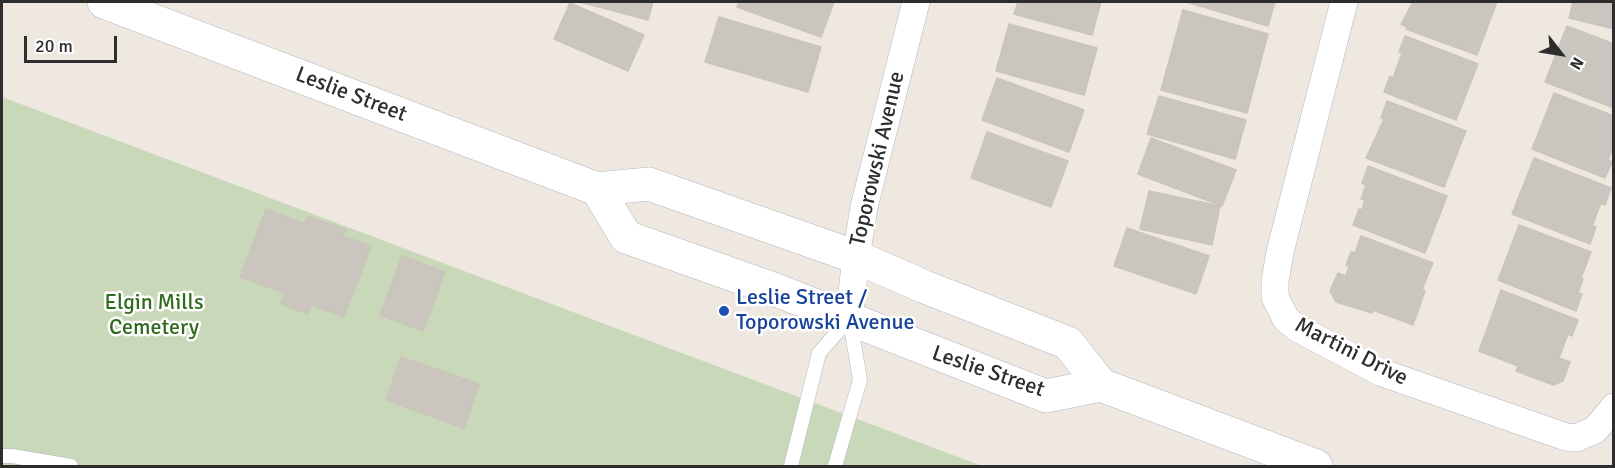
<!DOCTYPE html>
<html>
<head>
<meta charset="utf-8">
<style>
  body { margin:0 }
  #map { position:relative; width:1615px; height:468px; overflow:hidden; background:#eee8e1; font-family:Signika,sans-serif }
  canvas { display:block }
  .frame { position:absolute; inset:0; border:3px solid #2d2d2d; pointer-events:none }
  .north { position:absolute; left:1531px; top:24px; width:60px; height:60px; -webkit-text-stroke:4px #fff; paint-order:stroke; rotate:121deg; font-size:16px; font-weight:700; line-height:24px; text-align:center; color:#2d2d2d }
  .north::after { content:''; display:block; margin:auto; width:21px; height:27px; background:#2d2d2d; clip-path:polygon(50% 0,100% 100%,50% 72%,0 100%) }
  .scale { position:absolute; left:24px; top:36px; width:93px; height:27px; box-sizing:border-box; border:3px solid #2d2d2d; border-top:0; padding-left:8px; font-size:18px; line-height:21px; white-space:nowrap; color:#2d2d2d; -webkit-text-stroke:4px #fff; paint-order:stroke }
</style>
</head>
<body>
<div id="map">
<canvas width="1615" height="468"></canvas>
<div class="frame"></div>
<div class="north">N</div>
<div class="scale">20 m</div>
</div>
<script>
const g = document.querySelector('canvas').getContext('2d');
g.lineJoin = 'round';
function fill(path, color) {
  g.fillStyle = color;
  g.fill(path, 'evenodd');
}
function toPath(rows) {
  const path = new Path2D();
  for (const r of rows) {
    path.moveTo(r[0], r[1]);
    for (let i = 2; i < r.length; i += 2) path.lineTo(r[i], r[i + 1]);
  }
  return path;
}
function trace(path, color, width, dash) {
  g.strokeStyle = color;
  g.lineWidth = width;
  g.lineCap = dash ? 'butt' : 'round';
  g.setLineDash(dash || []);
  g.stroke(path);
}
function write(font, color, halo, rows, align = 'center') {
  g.font = font + ' Signika,sans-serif';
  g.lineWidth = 5;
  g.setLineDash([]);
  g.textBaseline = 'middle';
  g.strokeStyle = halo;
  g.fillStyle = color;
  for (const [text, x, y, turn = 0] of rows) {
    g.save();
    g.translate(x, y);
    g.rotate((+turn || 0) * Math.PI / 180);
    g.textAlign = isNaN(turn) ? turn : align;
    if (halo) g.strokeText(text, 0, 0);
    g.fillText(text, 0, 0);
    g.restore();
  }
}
fill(toPath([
  [2,97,982,466,2,466]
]), '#c8d8b8');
const building = toPath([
  [580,2,653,2,648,20,580,2],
  [739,2,834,2,821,37,737,7,739,2],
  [1018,2,1101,2,1092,35,1014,14,1018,2],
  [1186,2,1275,2,1268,26,1186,2],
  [1413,2,1497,2,1477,55,1406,29,1407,27,1401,24,1413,2],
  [1573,2,1614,2,1614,29,1569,18,1573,2],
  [570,3,644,35,628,71,554,39,570,3],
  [1183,10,1268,34,1247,113,1161,90,1183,10],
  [719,17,821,47,808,92,705,62,719,17],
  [1009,24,1097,48,1084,95,996,71,1009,24],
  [1567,26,1614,44,1614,108,1545,82,1567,26],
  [1405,36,1478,64,1456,120,1384,92,1390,76,1393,78,1402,53,1399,52,1405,36],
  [997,78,1084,110,1069,152,982,120,997,78],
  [1554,93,1614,116,1614,146,1608,160,1612,162,1605,178,1532,149,1554,93],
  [1159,96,1246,120,1235,159,1147,134,1159,96],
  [1387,101,1466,131,1444,187,1366,158,1384,119,1381,118,1387,101],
  [987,132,1068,161,1051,207,971,178,987,132],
  [1151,138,1236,170,1222,206,1138,174,1151,138],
  [1534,158,1611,188,1605,205,1601,203,1592,226,1596,227,1590,244,1512,214,1534,158],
  [1368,166,1447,196,1425,253,1353,225,1359,209,1362,210,1365,200,1361,199,1366,185,1362,183,1368,166],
  [1149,191,1220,206,1212,245,1140,229,1149,191],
  [266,209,305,224,308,216,346,230,343,236,371,246,344,317,312,305,308,314,281,304,285,293,240,277,266,209],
  [1519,225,1591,252,1581,278,1583,279,1578,293,1582,294,1576,311,1498,280,1519,225],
  [1127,228,1209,256,1196,294,1114,266,1127,228],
  [1361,236,1433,263,1422,289,1425,291,1413,325,1373,310,1372,313,1336,302,1330,291,1338,273,1346,276,1349,266,1346,265,1351,252,1355,253,1361,236],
  [402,256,445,272,423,331,380,315,402,256],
  [1501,290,1578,320,1572,336,1568,334,1559,358,1570,362,1563,381,1553,385,1516,371,1518,366,1479,351,1501,290],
  [401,357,479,384,464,428,386,400,401,357]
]);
fill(building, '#cac6bf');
trace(building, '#cac4ba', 1.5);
const service = toPath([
  [2,456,12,456,71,466],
  [791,466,819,353,848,320],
  [835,466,860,380,850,320]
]);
const minor = toPath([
  [1344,2,1280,252,1275,281,1275,297,1286,319,1297,328,1380,372,1566,437,1576,438,1595,430,1614,407],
  [849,318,856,257,864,207,916,2]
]);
const secondary = toPath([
  [104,2,597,189,649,184,856,257,925,287,1068,343,1101,385,1316,466],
  [597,189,626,237,776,290,1046,396,1101,385]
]);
trace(service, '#b4b7c0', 15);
trace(minor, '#b4b7c0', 28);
trace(secondary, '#b4b7c0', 34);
trace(service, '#fff', 14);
trace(minor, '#fff', 27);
trace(secondary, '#fff', 33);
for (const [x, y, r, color] of [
  [724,311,6,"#1a4fb4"]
]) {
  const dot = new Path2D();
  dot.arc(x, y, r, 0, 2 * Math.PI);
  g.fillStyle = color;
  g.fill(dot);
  trace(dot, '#fff', 2);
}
write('22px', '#2d2d2d', '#fff', [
  ["Leslie Street",351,95,21],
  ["Toporowski Avenue",878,159,-77],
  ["Martini Drive",1351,352,27],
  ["Leslie Street",988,372,19]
]);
write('22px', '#164399', '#fff', [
  ["Leslie Street /",736,298],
  ["Toporowski Avenue",736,323]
], 'left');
write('22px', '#2f6b1d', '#fff', [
  ["Elgin Mills",154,303],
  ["Cemetery",154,328]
]);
</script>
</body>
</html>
